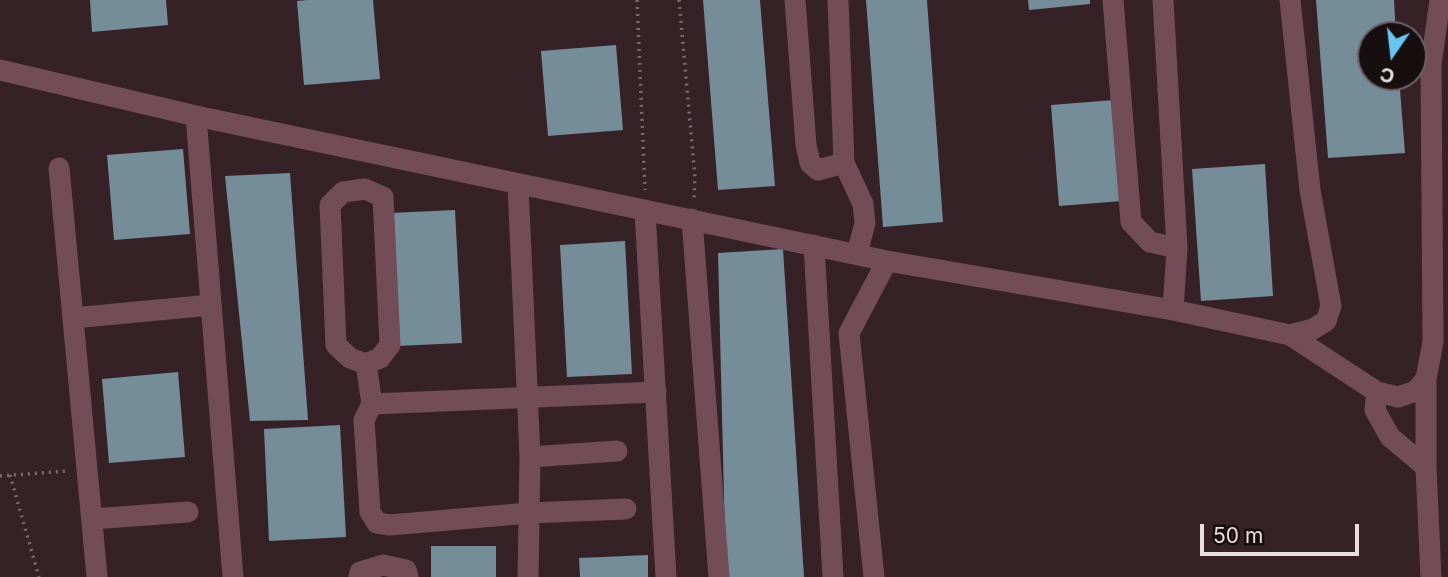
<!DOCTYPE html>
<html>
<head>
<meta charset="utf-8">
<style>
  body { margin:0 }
  #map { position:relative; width:1448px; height:577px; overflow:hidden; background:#362127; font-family:Inter,sans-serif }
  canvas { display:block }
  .north { position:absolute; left:1357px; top:21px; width:70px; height:70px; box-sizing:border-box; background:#170e10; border:2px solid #6c6164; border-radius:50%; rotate:194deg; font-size:19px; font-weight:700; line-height:28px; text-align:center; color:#ebdde1 }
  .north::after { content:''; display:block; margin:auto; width:24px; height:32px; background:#68c4f0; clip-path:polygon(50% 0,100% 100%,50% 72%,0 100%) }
  .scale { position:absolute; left:1200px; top:524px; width:159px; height:32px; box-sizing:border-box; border:4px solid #ebdde1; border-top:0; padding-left:9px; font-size:21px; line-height:24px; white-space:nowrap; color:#ebdde1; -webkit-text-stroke:5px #170e10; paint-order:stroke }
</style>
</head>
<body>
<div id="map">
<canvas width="1448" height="577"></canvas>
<div class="north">С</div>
<div class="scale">50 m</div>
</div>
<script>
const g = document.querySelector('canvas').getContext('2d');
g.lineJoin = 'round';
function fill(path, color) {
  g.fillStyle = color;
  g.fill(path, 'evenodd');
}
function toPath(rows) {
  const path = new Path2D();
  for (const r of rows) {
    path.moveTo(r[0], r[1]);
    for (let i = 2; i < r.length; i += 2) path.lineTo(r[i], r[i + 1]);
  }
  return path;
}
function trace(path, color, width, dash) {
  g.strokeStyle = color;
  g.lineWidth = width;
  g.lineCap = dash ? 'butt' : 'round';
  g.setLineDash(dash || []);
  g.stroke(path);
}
fill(toPath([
  [90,0,166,0,168,25,92,32],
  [307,0,373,0,380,79,304,85,297,1],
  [703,0,760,0,775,186,718,190],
  [866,0,927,0,943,222,883,227],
  [1028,0,1090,0,1090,4,1029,10],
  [1316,0,1394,0,1396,35,1371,35,1371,77,1399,77,1405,153,1328,158],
  [616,45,623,130,548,136,541,51],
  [1114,100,1122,201,1059,206,1051,105],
  [183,149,190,234,114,240,107,155],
  [1265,164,1273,296,1201,301,1192,169],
  [290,173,308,420,250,421,225,176],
  [455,210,462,343,397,346,390,213],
  [625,241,632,374,567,377,560,245],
  [783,249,804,577,726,577,718,253],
  [178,372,185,457,109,463,102,379],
  [340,425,346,537,269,541,264,429],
  [431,546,496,546,496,577,431,577],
  [648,555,648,577,580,577,579,558]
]), '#758c99');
trace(toPath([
  [637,0,645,190],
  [679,0,695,177,694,199],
  [10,475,39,577],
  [0,476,67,471]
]), '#7b696e', 3.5, [2, 5]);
trace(toPath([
  [795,0,806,145,810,163,818,170,844,163,838,0],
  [1113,0,1131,222,1150,242,1177,248,1173,310],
  [1163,0,1177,248],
  [0,70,196,116,887,261,1173,310,1290,335,1377,392,1398,397,1416,391,1426,379,1433,342,1431,65,1440,0],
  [196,116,233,577],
  [844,163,863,204,865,223,857,254],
  [59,168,97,577],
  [518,185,530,457,528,577],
  [365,189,383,197,390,345,380,358,366,364,350,358,336,345,330,205,343,192,365,189],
  [645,212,666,577],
  [692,219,719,577],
  [814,245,833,577],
  [73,318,211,305],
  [1290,335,1313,329,1326,321,1331,306,1310,190,1290,0],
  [366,364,372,404,364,420,370,512,377,523,390,525,529,513,626,509],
  [1426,379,1426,467,1431,577],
  [1377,392,1375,410,1390,437,1426,467],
  [372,404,656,392],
  [530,457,617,451],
  [92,519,188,512],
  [359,577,360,572,383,565,406,570,408,577],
  [874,577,849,333,887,261]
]), '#724d58', 21);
</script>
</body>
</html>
